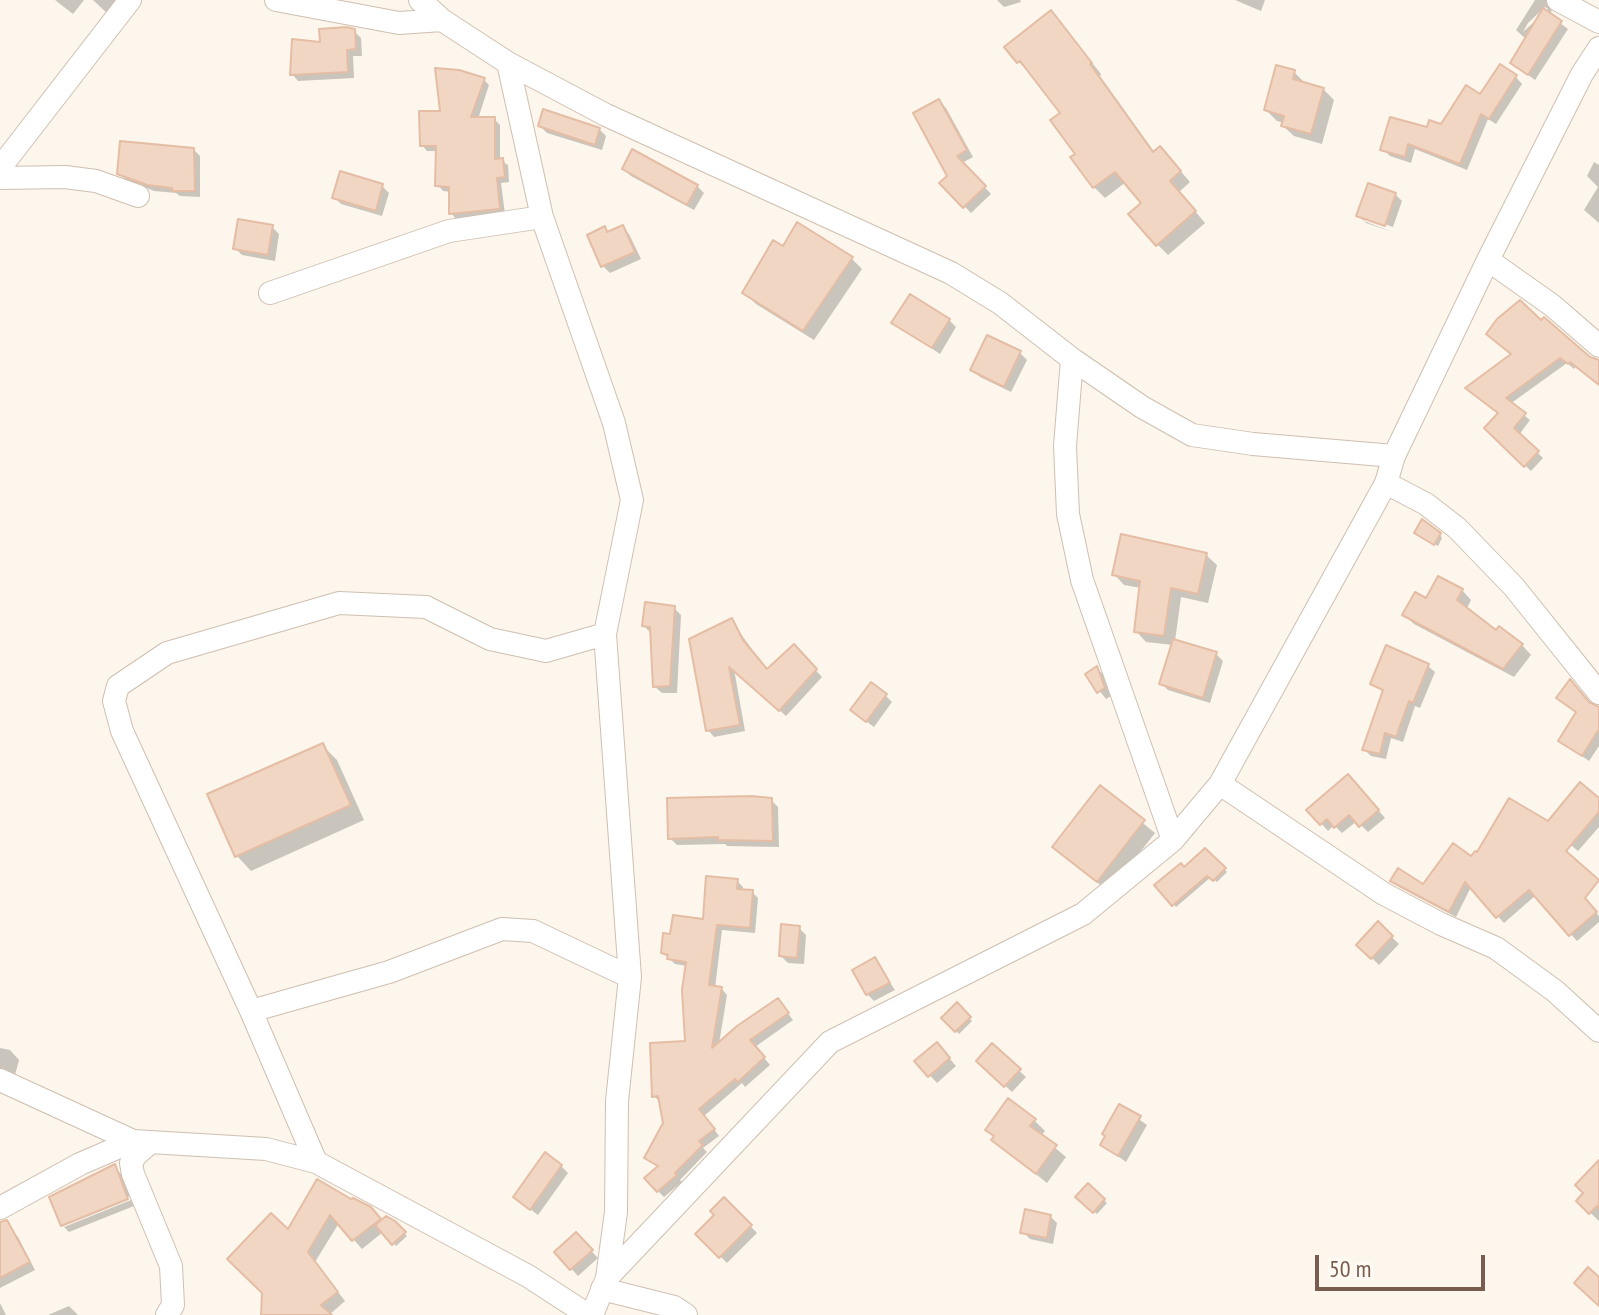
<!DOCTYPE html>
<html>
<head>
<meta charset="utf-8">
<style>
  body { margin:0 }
  #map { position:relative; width:1599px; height:1315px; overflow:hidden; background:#fcf6ec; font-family:"PT Sans Narrow",sans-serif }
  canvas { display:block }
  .scale { position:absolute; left:1315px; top:1255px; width:170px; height:36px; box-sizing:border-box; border:4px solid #785d4e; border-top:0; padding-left:10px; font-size:24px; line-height:28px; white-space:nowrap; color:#785d4e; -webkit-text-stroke:6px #fffaf3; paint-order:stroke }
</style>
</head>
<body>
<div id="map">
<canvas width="1599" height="1315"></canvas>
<div class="scale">50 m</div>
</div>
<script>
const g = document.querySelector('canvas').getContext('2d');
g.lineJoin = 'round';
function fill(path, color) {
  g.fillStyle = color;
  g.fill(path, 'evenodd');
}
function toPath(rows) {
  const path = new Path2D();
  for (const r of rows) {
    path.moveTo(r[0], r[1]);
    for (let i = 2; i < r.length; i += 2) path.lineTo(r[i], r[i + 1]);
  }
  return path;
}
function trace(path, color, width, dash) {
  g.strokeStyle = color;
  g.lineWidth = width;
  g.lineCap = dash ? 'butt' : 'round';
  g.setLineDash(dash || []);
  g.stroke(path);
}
fill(toPath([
  [55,0,84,0,73,14],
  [93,0,124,0,111,17],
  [997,0,1020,0,1021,2,1004,7],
  [1235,0,1265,0,1261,11],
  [1535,0,1552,0,1551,16,1568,29,1535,80,1512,63,1527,40,1516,30],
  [1545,7,1548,9,1523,32,1528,23],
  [1056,18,1101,74,1100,76,1155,153,1170,159,1190,182,1179,192,1205,223,1168,255,1157,244,1144,203,1126,182,1105,198,1094,187,1073,157,1077,154,1063,113,1030,71,1018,62],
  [354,31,361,38,362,56,353,56,354,78,298,81,292,74,322,44],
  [1294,72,1305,83,1323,89,1334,100,1322,144,1294,136,1283,126,1284,123,1277,121,1266,110],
  [1516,77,1522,84,1496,124,1488,119,1467,170,1415,149,1411,163,1390,156,1383,149,1428,129,1441,127,1481,97],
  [483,79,489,85,478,119,494,119,500,125,500,160,508,165,509,182,501,183,505,214,456,219,451,213,451,192,443,191,438,185,438,151,427,151,422,145,442,113],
  [939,101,946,108,973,157,962,163,991,194,971,213,942,183,949,177],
  [540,126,599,129,606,136,602,150,547,133],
  [194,150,200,156,200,197,180,196,176,193,154,191,125,179,119,173],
  [1594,162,1599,165,1599,223,1584,210,1598,187,1587,176],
  [624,169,697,186,704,193,694,210,631,176],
  [382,186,389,193,382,216,341,204,334,197],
  [1395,194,1402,201,1393,227,1364,217,1364,221,1392,232,1366,223,1359,216],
  [272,227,279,234,275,261,242,255,235,248],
  [622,227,629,234,641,259,610,273,603,266,605,229,609,233],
  [783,249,851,258,862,269,814,340,756,304,745,293],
  [949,320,956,327,940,354,894,323],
  [1541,322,1589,358,1599,362,1599,384,1576,366,1574,369,1567,363,1510,404,1530,420,1519,435,1543,458,1531,471,1487,428,1500,414,1514,354],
  [1020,353,1027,360,1011,392,980,377,973,370],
  [1420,535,1440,535,1442,538,1438,546],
  [1206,555,1217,565,1208,603,1181,597,1175,641,1216,654,1223,661,1210,703,1168,690,1161,683,1173,645,1146,642,1136,631,1141,588,1124,585,1114,574],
  [1462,590,1471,600,1466,610,1496,633,1522,645,1531,655,1514,677,1414,624,1405,615,1427,601],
  [674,608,681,615,677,693,662,693,654,686,651,633,644,626],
  [732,621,767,671,794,647,822,677,786,716,734,669,745,731,714,737,708,730],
  [1387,648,1428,666,1435,672,1420,708,1415,706,1403,742,1391,738,1386,759,1371,756,1365,750,1385,693,1372,684],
  [1097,669,1104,675,1111,696,1106,699,1087,675],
  [885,695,892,702,874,727,860,717],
  [1590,705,1599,709,1599,746,1589,761,1561,741],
  [323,746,337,760,364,820,251,871,237,856],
  [1354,783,1385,818,1368,832,1357,821,1342,833,1334,825,1328,831,1309,810],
  [1100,788,1155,833,1109,892,1054,847],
  [771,800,778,807,779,847,727,846,725,844,677,845,670,838],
  [1599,801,1599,827,1578,851,1554,831],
  [1528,836,1599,916,1599,922,1577,941,1536,895,1504,923,1471,887,1456,917,1399,887,1393,881,1424,887,1471,859],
  [1205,850,1227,872,1217,882,1211,877,1176,907,1157,885,1184,869],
  [737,881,743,887,743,892,752,892,758,898,755,933,722,930,715,988,721,988,727,995,719,1044,783,1007,793,1020,755,1047,770,1065,745,1087,742,1083,704,1116,719,1136,703,1148,707,1152,680,1180,682,1182,664,1197,658,1191,659,1168,646,1158,665,1124,661,1103,654,1096,687,1043,687,966,675,964,663,953,672,937,705,922],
  [1378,924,1399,944,1379,965,1359,945],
  [799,928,806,935,804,964,788,963,781,956],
  [875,960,895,990,874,1001,867,994],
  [957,1005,972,1021,959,1034,944,1018],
  [992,1046,1026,1077,1012,1092,979,1061],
  [0,1048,10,1050,19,1060,15,1075,0,1071],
  [944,1052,956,1066,937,1083,917,1062],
  [1120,1106,1147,1125,1126,1162,1102,1145],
  [1034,1120,1045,1131,1041,1136,1066,1157,1047,1183,993,1140],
  [1599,1163,1599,1221,1578,1201,1586,1193],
  [561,1166,568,1173,538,1215,523,1204],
  [114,1167,121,1174,130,1196,63,1223,63,1225,52,1198],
  [318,1182,370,1209,382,1222,394,1222,407,1236,396,1246,383,1232,362,1249,339,1223,315,1262,345,1301,329,1315,263,1315,288,1232],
  [1088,1186,1107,1203,1097,1214,1078,1196],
  [724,1199,757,1233,727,1263,698,1234,717,1215],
  [131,1200,134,1206,69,1232,64,1227],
  [1050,1216,1057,1223,1053,1244,1030,1239,1023,1232],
  [11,1230,18,1237,35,1270,0,1288,0,1236],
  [576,1235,598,1258,578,1276,557,1253],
  [0,1303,6,1315,0,1315],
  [69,1306,78,1315,48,1315]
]), '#0003');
const building = toPath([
  [1543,8,1562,21,1528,75,1510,63,1543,8],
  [1051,10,1092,63,1090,64,1153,152,1160,146,1181,171,1170,181,1196,211,1156,246,1128,214,1141,203,1115,172,1093,188,1070,157,1075,154,1050,120,1060,113,1020,61,1017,63,1004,47,1051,10],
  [346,27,355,29,356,49,347,50,348,72,290,75,292,39,320,42,319,29,346,27],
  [1500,64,1517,75,1489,119,1481,114,1460,164,1408,144,1405,157,1380,150,1390,117,1427,127,1429,120,1441,124,1466,85,1480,94,1500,64],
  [1276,65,1295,70,1293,79,1324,88,1311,134,1281,126,1284,116,1264,110,1276,65],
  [435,68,459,70,485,78,471,117,495,117,495,159,503,158,505,177,497,178,500,209,449,214,449,187,435,186,436,146,420,146,419,111,440,111,435,68],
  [939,99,967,150,957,156,986,186,963,208,939,183,947,176,913,113,939,99],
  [543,109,600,128,595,145,538,126,543,109],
  [120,141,194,148,195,191,172,191,172,188,147,185,117,174,120,141],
  [632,149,698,185,687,205,622,169,632,149],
  [340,171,383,184,376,211,332,198,340,171],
  [1368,183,1396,193,1385,226,1356,216,1368,183],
  [238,219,273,225,268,255,233,249,238,219],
  [797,222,853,257,803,331,742,293,773,240,783,246,797,222],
  [623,225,635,252,601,267,587,235,605,226,607,232,623,225],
  [910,294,950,319,932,348,891,323,910,294],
  [1520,300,1541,320,1544,317,1590,357,1599,360,1599,385,1570,362,1568,364,1560,358,1506,398,1526,413,1514,428,1539,451,1524,467,1484,428,1498,413,1465,388,1511,354,1486,334,1497,319,1520,300],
  [987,335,1021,351,1004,387,970,370,987,335],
  [1422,519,1441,533,1434,545,1414,533,1422,519],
  [1121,534,1207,553,1198,594,1171,588,1164,636,1134,632,1140,581,1112,575,1121,534],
  [1438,576,1463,589,1457,600,1496,630,1499,626,1523,644,1503,669,1402,615,1415,592,1426,598,1438,576],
  [645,602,675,606,670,686,653,687,650,627,642,626,645,602],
  [732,618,743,640,767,669,794,644,817,669,779,711,729,667,740,725,706,731,689,639,732,618],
  [1173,639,1217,652,1203,698,1159,684,1173,639],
  [1386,645,1429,664,1413,703,1409,701,1396,737,1385,733,1380,754,1362,750,1383,690,1370,684,1386,645],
  [1097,666,1105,688,1097,693,1085,674,1097,666],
  [1570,679,1589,702,1599,707,1599,729,1582,756,1558,741,1576,712,1556,698,1570,679],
  [871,682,887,694,866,722,850,710,871,682],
  [323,743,351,805,235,857,207,794,323,743],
  [1348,774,1379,810,1359,827,1349,815,1334,828,1327,819,1320,825,1306,810,1348,774],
  [1580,782,1599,798,1599,812,1566,851,1599,880,1585,898,1597,912,1569,936,1529,890,1496,918,1465,882,1449,912,1390,881,1398,868,1423,884,1453,843,1471,856,1475,851,1477,852,1509,798,1548,821,1580,782],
  [1100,785,1145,820,1097,882,1052,847,1100,785],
  [751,796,772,798,773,841,718,840,718,837,668,839,667,798,751,796],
  [1205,848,1226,868,1213,881,1207,876,1172,906,1154,885,1181,863,1184,867,1205,848],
  [706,876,738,879,737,889,753,890,750,928,717,925,709,985,722,987,712,1048,737,1026,778,998,789,1013,750,1040,765,1057,738,1082,735,1079,699,1109,715,1129,699,1141,703,1145,675,1173,677,1175,657,1192,644,1178,658,1166,644,1158,663,1123,658,1096,652,1097,650,1043,685,1041,682,990,686,962,667,959,668,955,661,953,663,933,670,934,673,915,703,919,706,876],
  [1378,921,1393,936,1371,959,1356,945,1378,921],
  [781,924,800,926,797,958,779,956,781,924],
  [875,957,890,983,866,995,852,970,875,957],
  [957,1002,971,1017,955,1032,941,1018,957,1002],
  [937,1042,950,1058,928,1077,914,1061,937,1042],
  [992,1043,1021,1069,1004,1087,976,1061,992,1043],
  [1008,1098,1036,1119,1030,1126,1057,1145,1036,1174,991,1140,994,1136,985,1130,1008,1098],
  [1119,1104,1141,1116,1118,1156,1100,1145,1105,1136,1102,1134,1119,1104],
  [545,1152,562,1165,530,1210,513,1197,545,1152],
  [1599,1160,1599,1209,1597,1206,1589,1214,1576,1201,1583,1193,1575,1185,1599,1160],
  [115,1164,128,1199,61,1226,49,1197,115,1164],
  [317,1179,351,1199,353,1198,371,1207,381,1219,352,1241,330,1215,308,1252,338,1292,321,1305,332,1315,261,1315,262,1293,227,1259,271,1213,288,1229,317,1179],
  [1088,1183,1105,1199,1093,1213,1075,1197,1088,1183],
  [724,1197,752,1225,719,1258,695,1234,714,1215,710,1211,724,1197],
  [1025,1209,1051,1215,1047,1238,1020,1233,1025,1209],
  [386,1216,395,1221,406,1232,392,1245,375,1225,386,1216],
  [7,1220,30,1262,0,1278,0,1222,7,1220],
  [576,1232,593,1250,570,1270,554,1252,576,1232],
  [1588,1267,1599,1277,1599,1306,1574,1283,1588,1267]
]);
fill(building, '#f2d6c4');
trace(building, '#e4bda4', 2);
const street = toPath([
  [276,0,399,23,442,20],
  [420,0,442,20,508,63,606,115,951,273,1000,303,1072,359,1142,407,1192,435,1253,444,1394,456],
  [1558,0,1599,22],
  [508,63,542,217,614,423,632,500,605,634,630,977,617,1101,616,1212,607,1278],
  [0,168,130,0],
  [0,178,65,177,96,181,138,196],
  [1488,260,1553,306,1599,346],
  [270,293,449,231,542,217],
  [1072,359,1065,446,1068,514,1082,580,1173,840],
  [1386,483,1426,504,1457,528,1514,587,1599,693],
  [1220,784,1384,894,1441,924,1496,948,1555,991,1599,1031],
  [251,1011,389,972,502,929,533,931,630,977],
  [0,1080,133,1141,266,1149,316,1162,528,1276,588,1315],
  [151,1142,136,1155,131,1163,133,1174,171,1266,173,1305,167,1315],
  [316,1162,251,1011,122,731,114,701,118,686,167,653,339,603,426,607,490,639,546,651,605,634],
  [0,1208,80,1164,133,1141],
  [602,1289,674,1307,686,1315],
  [592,1315,607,1278,830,1042,1083,914,1173,840,1220,784,1386,483,1394,456,1488,260,1582,74,1599,48]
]);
trace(street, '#cfbfb0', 24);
trace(street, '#fff', 22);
</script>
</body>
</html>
